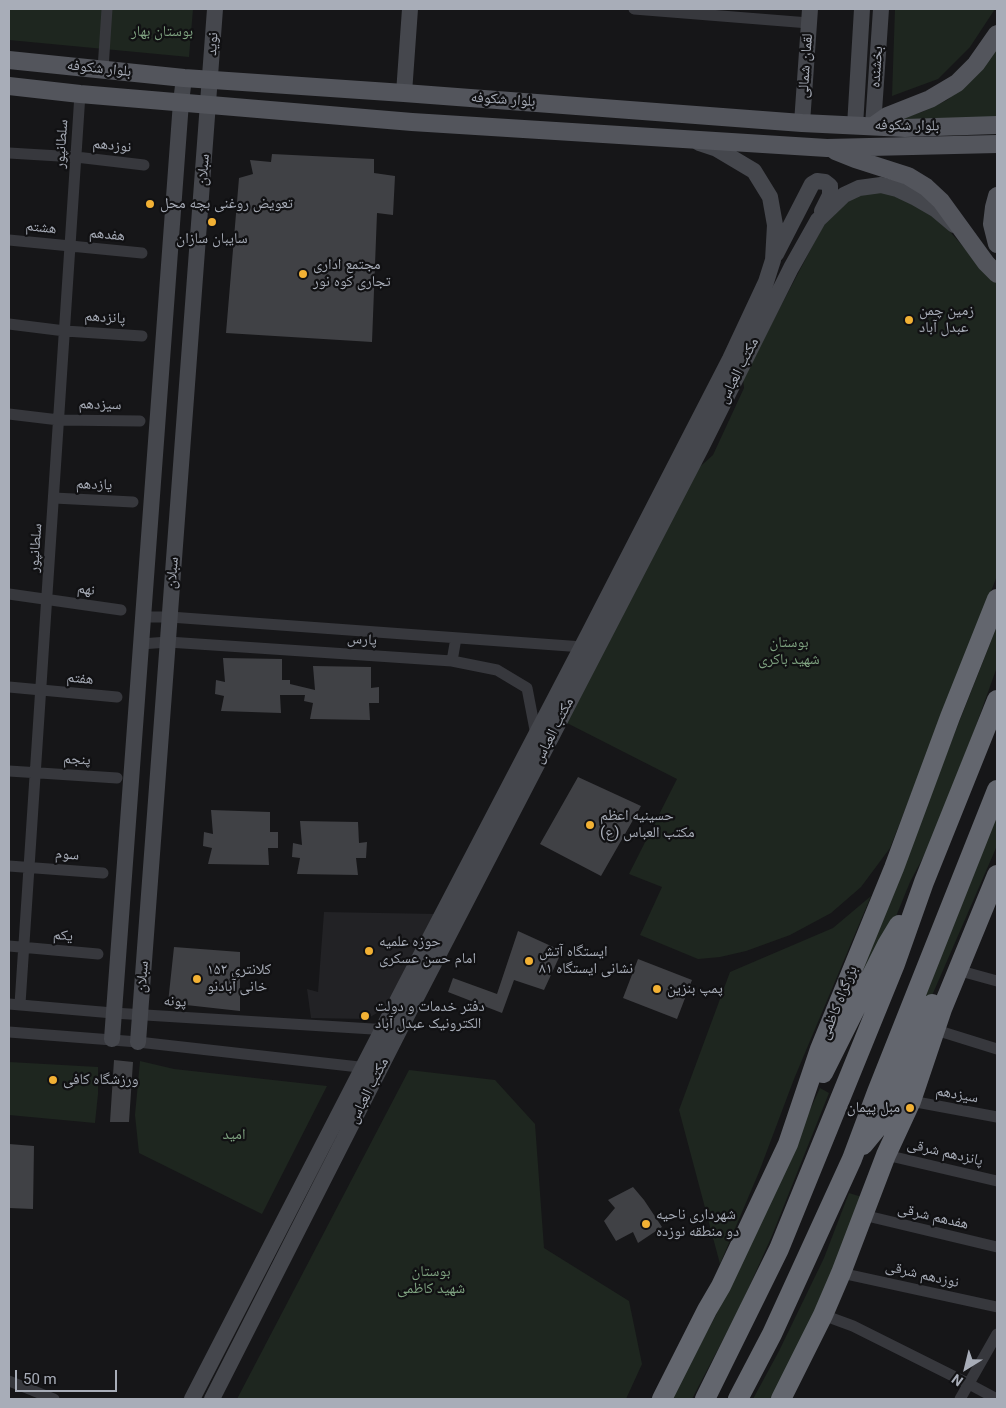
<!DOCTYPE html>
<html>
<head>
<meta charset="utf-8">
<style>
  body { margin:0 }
  #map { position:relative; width:1006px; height:1408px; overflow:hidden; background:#161618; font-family:Roboto,sans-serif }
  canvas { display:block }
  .frame { position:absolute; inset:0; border:10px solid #a8adb8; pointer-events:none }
  .north { position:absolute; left:941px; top:1343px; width:50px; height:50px; -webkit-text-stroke:4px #111113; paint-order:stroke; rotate:216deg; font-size:14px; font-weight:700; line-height:20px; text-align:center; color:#a8adb8 }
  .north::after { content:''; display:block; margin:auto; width:18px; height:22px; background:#a8adb8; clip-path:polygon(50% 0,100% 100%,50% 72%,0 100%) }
  .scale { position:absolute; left:15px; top:1370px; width:102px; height:22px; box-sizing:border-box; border:2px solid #a8adb8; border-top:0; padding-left:6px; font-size:15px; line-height:18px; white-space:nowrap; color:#a8adb8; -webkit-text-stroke:4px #111113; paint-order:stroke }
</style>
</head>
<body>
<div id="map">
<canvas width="1006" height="1408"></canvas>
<div class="frame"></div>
<div class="north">N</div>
<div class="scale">50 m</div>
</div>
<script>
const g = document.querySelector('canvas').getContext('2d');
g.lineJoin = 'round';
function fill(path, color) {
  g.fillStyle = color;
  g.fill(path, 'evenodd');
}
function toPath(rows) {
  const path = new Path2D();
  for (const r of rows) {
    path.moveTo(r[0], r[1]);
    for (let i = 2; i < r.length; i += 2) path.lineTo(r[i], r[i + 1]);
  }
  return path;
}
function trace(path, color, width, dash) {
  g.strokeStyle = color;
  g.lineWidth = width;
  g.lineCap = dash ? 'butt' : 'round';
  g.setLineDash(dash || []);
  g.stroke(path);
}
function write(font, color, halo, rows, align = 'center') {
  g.font = font + ' Roboto,"Noto Naskh Arabic",sans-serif';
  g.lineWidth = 4.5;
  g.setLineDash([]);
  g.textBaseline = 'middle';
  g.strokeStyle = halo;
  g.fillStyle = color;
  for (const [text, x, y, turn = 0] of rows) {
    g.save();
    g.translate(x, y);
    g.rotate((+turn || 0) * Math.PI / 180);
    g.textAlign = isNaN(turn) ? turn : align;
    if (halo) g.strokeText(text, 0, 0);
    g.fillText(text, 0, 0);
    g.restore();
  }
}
fill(toPath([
  [324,912,437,914,390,1005,367,1019,311,1018,307,989,318,992]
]), '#222225');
fill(toPath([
  [9,9,193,9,189,57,9,40],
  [895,9,995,9,970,47,938,79,892,96],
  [997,47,997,118,886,122,922,112,947,100,961,89],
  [890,192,922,206,944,225,993,280,997,283,997,576,890,848,861,887,831,913,790,935,746,951,720,957,698,959,640,935,662,887,629,874,677,779,565,722,694,472,713,455,744,388,743,378,823,226,847,202,859,194],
  [997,626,997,667,973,734,927,850,910,882,897,914,841,1021],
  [997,811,996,848,924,1014,908,1033],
  [871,896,794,1079,759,1172,720,1264,679,1110,730,972,833,928],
  [140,1061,174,1069,327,1086,262,1214,139,1153,135,1115],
  [9,1062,98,1067,98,1094,95,1123,9,1115],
  [409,1070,495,1080,535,1124,544,1248,629,1301,642,1364,626,1399,237,1399],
  [820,1088,829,1093,771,1238,740,1307,692,1399,671,1399,716,1315],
  [849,1193,862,1197,822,1296,772,1399,753,1399,779,1351,824,1258]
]), '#1e261f');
fill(toPath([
  [272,154,374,159,374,173,395,176,393,215,377,213,372,342,226,333,239,178,253,174,250,160,271,162],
  [223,658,282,659,282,680,290,680,290,684,315,690,313,666,371,667,371,688,379,687,379,703,369,703,370,720,310,719,313,703,304,701,305,695,280,695,281,713,221,711,224,696,215,694,216,680,225,682],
  [578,777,641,806,601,876,540,844],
  [211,810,270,812,270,832,278,832,278,848,268,848,269,865,208,864,212,848,203,846,204,832,213,834],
  [300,821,358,822,359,843,367,842,366,858,356,858,358,875,297,874,300,858,292,857,293,843,302,845],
  [518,931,562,951,544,990,514,980,502,1013,448,992,453,978,497,994],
  [174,947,240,952,240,1011,168,1003],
  [638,959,692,980,677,1019,623,998],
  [114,1060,133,1062,129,1122,110,1122],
  [9,1144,34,1146,33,1209,9,1208],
  [633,1187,644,1200,662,1227,638,1243,633,1232,616,1241,604,1221,615,1208,608,1200]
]), '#404145');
trace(toPath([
  [634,9,809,23],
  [103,69,107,9],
  [9,153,76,157,144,165],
  [9,240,142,253],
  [9,324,65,331,142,336],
  [9,414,59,420,140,421],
  [54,498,133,502],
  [9,594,121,610],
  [143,617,170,617,583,647,587,648],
  [141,644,168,642,452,661,497,670,527,688,536,735],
  [452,661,456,638],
  [9,687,117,697],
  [9,771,117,778],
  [9,866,103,873],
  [9,946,98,954],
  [957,970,997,981],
  [9,1004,113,1013,389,1030],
  [20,1004,80,94],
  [936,1030,997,1049],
  [9,1032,138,1042,368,1068],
  [911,1101,997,1117],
  [886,1155,997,1181],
  [863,1215,997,1247],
  [841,1273,997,1307],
  [823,1315,853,1326,969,1384,997,1399],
  [9,1381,54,1399],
  [960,1399,997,1334]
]), '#37383d', 11);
trace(toPath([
  [404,93,410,9],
  [802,123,810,9],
  [855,126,862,9],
  [873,126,881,9],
  [776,254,812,184,817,181,825,182,830,186,830,195,822,211],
  [112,1039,181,102,184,78],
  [138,1042,215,9],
  [192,1399,406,984,587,637,730,359,766,282,773,260,775,225,770,197,754,171,717,149,699,143],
  [212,1399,399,1031,701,448,791,268,818,220,844,195,859,188,881,185,897,189,916,198,935,209,954,225]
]), '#45474d', 16);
trace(toPath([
  [9,60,184,78,404,93,802,123,905,128,997,125],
  [9,86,80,94,412,122,827,148,997,144],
  [873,126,887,116,930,99,957,83,976,64,997,34],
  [835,151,855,159,908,176,926,187,941,201,986,263,997,274],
  [997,196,994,207,992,224,997,244]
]), '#53555c', 18);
trace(toPath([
  [823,1073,887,945,899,925],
  [863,1145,882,1122,932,1004],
  [662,1399,707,1310,721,1286,788,1144,820,1049,894,868,950,717,997,599],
  [705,1399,779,1249,895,964,924,882,997,700],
  [738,1399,772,1334,852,1159,877,1092,997,790],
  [781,1399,823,1315,841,1273,886,1155,911,1101,942,1009,997,875]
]), '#63666e', 20);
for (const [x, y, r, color] of [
  [150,204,5,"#f2b134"],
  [212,222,5,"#f2b134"],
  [303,274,5,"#f2b134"],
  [909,320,5,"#f2b134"],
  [590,825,5,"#f2b134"],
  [369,951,5,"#f2b134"],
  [529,961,5,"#f2b134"],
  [197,979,5,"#f2b134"],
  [657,989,5,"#f2b134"],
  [365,1016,5,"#f2b134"],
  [53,1080,5,"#f2b134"],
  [910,1108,5,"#f2b134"],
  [646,1224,5,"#f2b134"]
]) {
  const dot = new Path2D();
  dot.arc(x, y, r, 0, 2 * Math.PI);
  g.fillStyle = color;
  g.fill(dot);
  trace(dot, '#111113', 2);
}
write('15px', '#7fa381', '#111113', [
  ["بوستان بهار",162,32],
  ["بوستان",789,643],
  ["شهید باکری",789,660],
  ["امید",234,1135],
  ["بوستان",431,1272],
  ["شهید کاظمی",431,1289]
]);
write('15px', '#a8adb8', '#111113', [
  ["نوید",213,44,-86],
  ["لقمان شمالی",806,66,-86],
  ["بخشنده",877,67,-86],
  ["بلوار شکوفه",99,69,6],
  ["بلوار شکوفه",503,100,4],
  ["بلوار شکوفه",907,126,1],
  ["سلطانپور",62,144,-86],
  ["نوزدهم",112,146,6],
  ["سبلان",204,170,-86],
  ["هشتم",41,228,6],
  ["هفدهم",107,235,5],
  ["پانزدهم",105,318,4],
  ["مکتب العباس",739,371,-63],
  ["سیزدهم",100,405,1],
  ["یازدهم",94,485,2],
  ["سلطانپور",36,548,-86],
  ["سبلان",173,573,-86],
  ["نهم",86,590,9],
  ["پارس",362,640,4],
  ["هفتم",80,679,5],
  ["مکتب العباس",554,731,-63],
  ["پنجم",77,760,3],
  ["سوم",67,855,4],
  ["یکم",63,936,6],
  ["سبلان",143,977,-86],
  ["پونه",175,1002,4],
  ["بزرگراه کاظمی",839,1003,-68],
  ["مکتب العباس",369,1091,-63],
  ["سیزدهم",957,1095,10],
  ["پانزدهم شرقی",945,1153,13],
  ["هفدهم شرقی",933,1217,13],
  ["نوزدهم شرقی",922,1275,13]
]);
write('15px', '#a8adb8', '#111113', [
  ["تعویض روغنی بچه محل",160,204],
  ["سایبان سازان",212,239,"center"],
  ["مجتمع اداری",313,265],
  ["تجاری کوه نور",313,282],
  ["زمین چمن",919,311],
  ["عبدل آباد",919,328],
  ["حسینیه اعظم",600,816],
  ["مکتب العباس (ع)",600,833],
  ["حوزه علمیه",379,942],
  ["امام حسن عسکری",379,959],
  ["ایستگاه آتش",539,952],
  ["نشانی ایستگاه ۸۱",539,969],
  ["کلانتری ۱۵۲",207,970],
  ["خانی آبادنو",207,987],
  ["پمپ بنزین",667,989],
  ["دفتر خدمات و دولت",375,1007],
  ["الکترونیک عبدل آباد",375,1024],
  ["ورزشگاه کافی",63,1080],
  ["مبل پیمان",900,1108,"right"],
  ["شهرداری ناحیه",656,1215],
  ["دو منطقه نوزده",656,1232]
], 'left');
</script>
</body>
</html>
